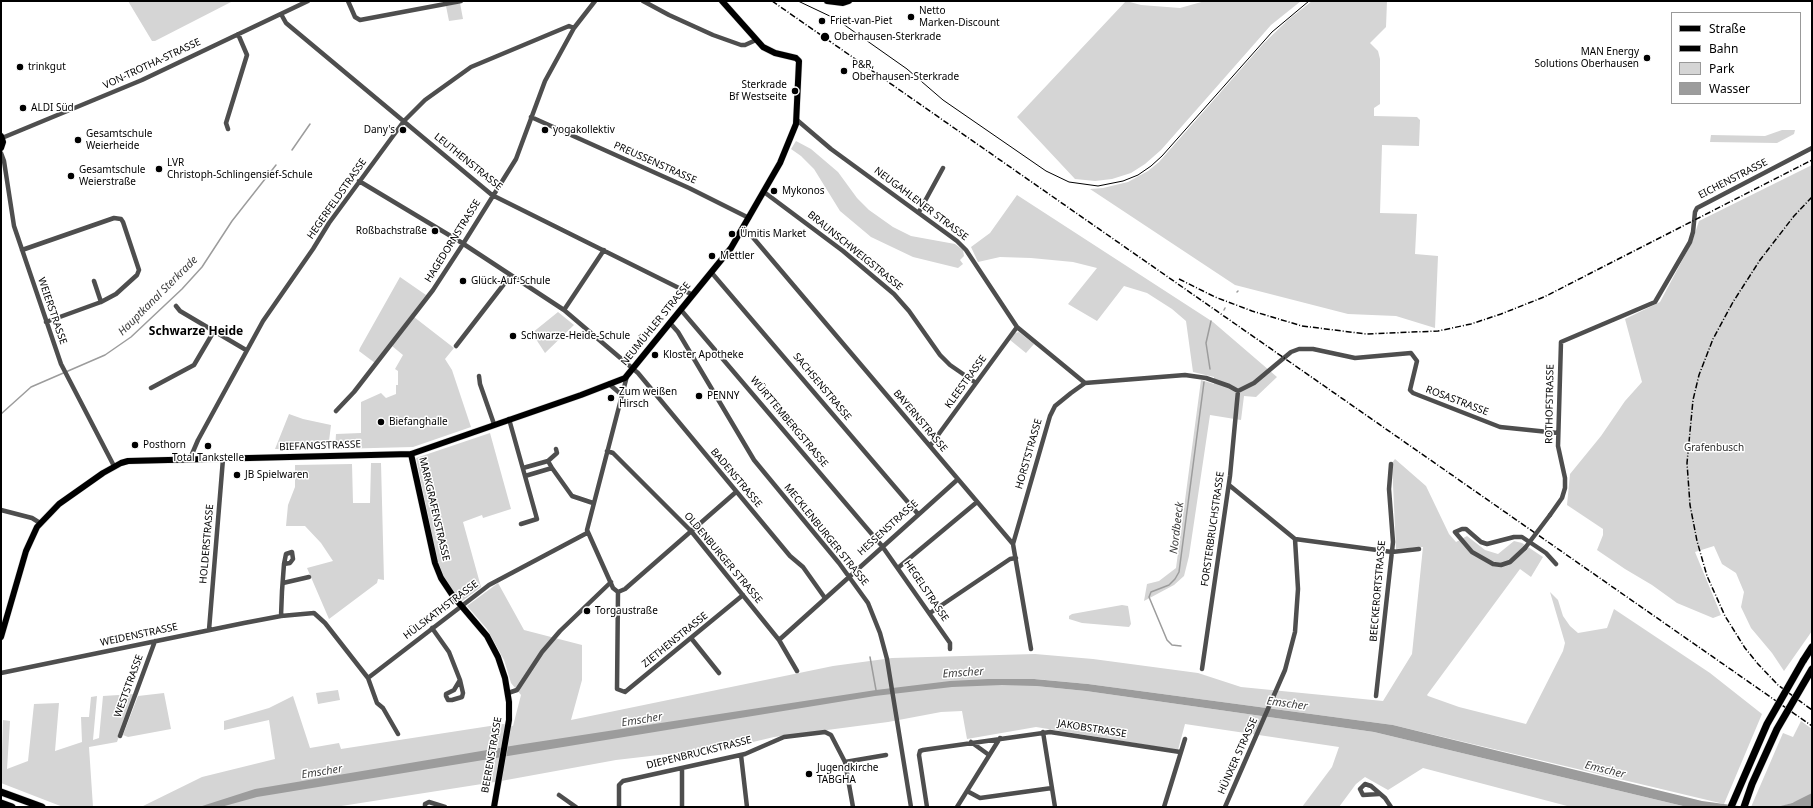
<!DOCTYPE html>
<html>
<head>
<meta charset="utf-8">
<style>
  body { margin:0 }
  #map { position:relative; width:1813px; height:808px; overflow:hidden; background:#fff; font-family:"Noto Sans",sans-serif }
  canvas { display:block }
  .frame { position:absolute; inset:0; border:2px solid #000; pointer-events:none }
  .legend { position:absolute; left:1671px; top:12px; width:130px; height:92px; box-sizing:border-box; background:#fff; border:1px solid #999; margin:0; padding:5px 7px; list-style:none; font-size:12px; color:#000 }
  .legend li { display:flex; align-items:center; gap:8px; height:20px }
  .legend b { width:20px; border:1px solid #999 }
</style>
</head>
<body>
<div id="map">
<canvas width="1813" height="808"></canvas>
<div class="frame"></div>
<ul class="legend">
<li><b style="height:5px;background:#000"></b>Straße</li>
<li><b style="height:5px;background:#000"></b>Bahn</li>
<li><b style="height:11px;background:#d5d5d5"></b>Park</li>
<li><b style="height:11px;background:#9c9c9c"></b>Wasser</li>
</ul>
</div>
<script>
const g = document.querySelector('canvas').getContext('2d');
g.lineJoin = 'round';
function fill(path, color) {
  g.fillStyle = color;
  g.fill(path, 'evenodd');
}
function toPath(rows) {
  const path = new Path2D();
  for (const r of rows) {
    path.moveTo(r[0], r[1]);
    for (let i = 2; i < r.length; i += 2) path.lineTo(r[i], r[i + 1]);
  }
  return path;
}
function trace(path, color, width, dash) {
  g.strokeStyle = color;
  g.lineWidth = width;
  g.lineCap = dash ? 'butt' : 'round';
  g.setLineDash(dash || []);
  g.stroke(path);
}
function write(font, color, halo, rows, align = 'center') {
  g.font = font + ' "Noto Sans",sans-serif';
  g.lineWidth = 3;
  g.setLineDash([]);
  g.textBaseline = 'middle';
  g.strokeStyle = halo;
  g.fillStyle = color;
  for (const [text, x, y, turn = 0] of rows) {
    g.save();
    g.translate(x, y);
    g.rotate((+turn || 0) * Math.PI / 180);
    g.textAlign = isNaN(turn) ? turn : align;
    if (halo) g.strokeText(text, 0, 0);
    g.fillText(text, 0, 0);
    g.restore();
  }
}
fill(toPath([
  [128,1,233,1,155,41,152,41],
  [1126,1,1141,5,1180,8,1205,1,1301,1,1271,25,1161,150,1145,164,1131,173,1112,179,1095,181,1075,179,1017,117],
  [1312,1,1387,1,1386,27,1370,43,1378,51,1380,59,1380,104,1374,108,1374,116,1417,117,1420,120,1419,146,1382,145,1380,213,1417,214,1415,254,1438,256,1435,328,1396,316,1348,314,1235,285,1090,189,1103,188,1128,182,1148,171,1159,162,1264,43,1289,19],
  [460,3,463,19,449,21,446,6],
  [1782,130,1795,130,1794,134,1777,143,1710,142,1711,135,1765,136],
  [796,141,811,149,838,172,857,198,869,210,893,227,911,236,955,244,963,250,964,256,960,260,963,264,958,268,913,257,871,237,840,211,814,169,801,156,791,149],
  [1812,165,1812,631,1784,671,1772,653,1751,628,1741,607,1744,592,1736,573,1722,564,1714,546,1695,552,1721,615,1713,618,1677,603,1652,585,1625,569,1597,550,1603,535,1603,529,1567,505,1570,474,1601,436,1625,401,1642,382,1625,319,1660,302,1692,242,1699,221],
  [1017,195,1213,322,1277,377,1256,397,1244,396,1241,420,1210,415,1189,556,1184,576,1174,585,1144,601,1147,584,1159,581,1176,568,1201,380,1214,384,1214,377,1193,372,1186,321,1172,309,1147,293,1124,286,1097,321,1068,304,1097,268,1073,262,1031,258,1000,257,978,262,971,247,990,233],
  [400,277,426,295,375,363,359,351,360,348],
  [558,312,574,325,545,353,532,333],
  [414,317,454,348,445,359,452,370,471,427,413,447,335,449,336,434,361,433,361,402,381,393,386,398,396,394,396,385,398,385,398,371,395,369,403,355,392,346],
  [1019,332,1034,344,1026,353,1010,340,1015,333],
  [289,414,303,419,331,425,328,449,275,449],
  [490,433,511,509,483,518,482,515,463,522,481,587,461,602,447,585,438,564,416,458],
  [1395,459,1426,486,1449,534,1456,542,1467,536,1485,550,1498,554,1514,541,1522,543,1543,557,1531,577,1520,569,1427,695,1428,696,1459,707,1526,724,1563,651,1565,643,1550,592,1558,600,1563,616,1570,626,1578,633,1607,628,1614,609,1710,673,1762,714,1724,804,1393,725,1088,684,1035,679,1036,686,1086,691,1374,732,1687,807,1571,807,1423,768,1388,790,1365,777,1356,784,1339,807,1302,807,1332,767,1339,747,1185,724,1178,750,1036,727,967,739,962,711,941,712,888,722,774,737,736,746,616,760,501,781,335,807,141,807,202,777,275,759,269,720,224,730,224,721,269,708,293,696,310,748,339,743,341,749,503,724,513,726,521,695,511,683,504,660,487,629,467,606,498,583,524,630,582,645,582,680,571,720,833,666,892,658,1035,654,1093,659,1198,673,1241,687,1383,701,1412,654,1423,547,1396,549,1392,463],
  [371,463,381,463,384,580,378,579,377,583,329,619,307,568,333,561,321,543,305,526,286,526,288,505,295,487,295,465,352,464,353,503,370,503],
  [1122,605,1128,606,1131,624,1129,627,1082,623,1069,619,1069,616,1072,614],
  [338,690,340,700,318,704,316,693],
  [164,693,171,729,128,737,123,735,138,696],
  [134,694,117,742,89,747,93,807,63,807,1,783,3,720,10,721,7,769,28,761,34,704,59,703,55,751,82,742,81,717,89,717,91,697,97,696,93,740,99,738,103,696],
  [1801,721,1812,729,1812,793,1803,799,1780,807,1751,807,1783,733,1793,737]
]), '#d5d5d5');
fill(toPath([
  [988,679,1034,679,1088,684,1393,725,1702,801,1746,807,1687,807,1374,732,1086,691,1036,686,1002,685,952,687,875,696,257,797,221,807,199,807,255,789,517,745,876,690,950,681],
  [1812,793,1812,807,1777,807,1792,803]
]), '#9c9c9c');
trace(toPath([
  [292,150,310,124],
  [1237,292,1238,291],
  [1224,310,1225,308],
  [1210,369,1206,343,1211,321],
  [1,414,31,387,105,355,131,337,182,289,202,267,232,221,276,165],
  [1181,646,1172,645,1167,640,1149,597,1151,592,1169,585,1175,579,1179,572,1204,382],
  [870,657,876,690]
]), '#9c9c9c', 1.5);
const major = toPath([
  [827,1,843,3,849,1],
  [1,136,3,142,1,148],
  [411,454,435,563,441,578,453,596,487,636,498,657,505,678,509,702,509,720,494,807],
  [1,637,26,551,37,527,59,504,103,473,121,463,128,461,411,454,581,395,625,378,731,248,780,163,796,124,799,61,796,58,775,53,763,47,722,1]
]);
const highway = toPath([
  [1803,661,1812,647],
  [1,792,42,807],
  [1,803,12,807]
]);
trace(major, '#dbdbdb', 7);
trace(highway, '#dbdbdb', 8);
trace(toPath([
  [348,1,355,17,360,20,461,1],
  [643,1,669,15,713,35,741,45,745,45,756,40],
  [281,14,286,23,492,195,693,295],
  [531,117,689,188,749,218],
  [797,120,831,149,957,241,966,250,1017,327,1085,383],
  [228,129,226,123,247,55,238,34],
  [2,138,142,80,308,1],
  [1,153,4,161,14,226,61,364,114,466],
  [359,181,459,241,564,310,638,373,790,556,803,567,825,598],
  [764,192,843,251,894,294,909,311,940,355,950,365,976,383],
  [919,212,943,168],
  [743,228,750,234,1013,544,1031,649],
  [22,250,114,218,121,219,123,222,139,270,137,275,116,294,101,302,46,322],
  [711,272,918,514],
  [94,281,101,302],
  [176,306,180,311,246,350],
  [564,310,604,250],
  [681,310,882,546,950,643,950,649],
  [670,323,678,332,754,460,839,563,868,603,880,633,887,659,911,807],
  [456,346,511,275],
  [479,376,480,384,494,424],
  [627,376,587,530,613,588,618,592,617,689,625,692,743,595],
  [609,384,622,395],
  [151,388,194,365,214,331],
  [1238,391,1254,383,1291,352,1299,349,1313,349,1355,358,1411,353,1417,361,1410,390,1413,393,1500,427,1558,433],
  [336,411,354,392,433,290,463,244,516,159,545,81,574,28,595,1],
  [509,419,537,519,521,524],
  [930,446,1017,327],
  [607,451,613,453,691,531,779,640,797,671],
  [191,460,192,454,198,440,263,321,313,249,329,223,404,121,425,100,471,67,569,26,574,28],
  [548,461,557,453,556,449],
  [523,468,548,461,552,468],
  [525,476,552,468,572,496,593,503],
  [1,510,32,518,40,523],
  [1550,515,1562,498,1565,488,1565,478,1558,446,1561,342,1655,302,1690,242,1693,232,1695,212,1697,208,1812,148],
  [1295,539,1392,552,1419,549],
  [1013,544,1050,416,1055,406,1071,393,1085,383,1185,375,1206,378,1229,386,1238,391],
  [1525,548,1510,562,1501,565,1493,564,1472,552,1455,532,1462,529,1466,529,1481,542,1487,544,1514,537,1522,537,1546,553,1556,564],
  [899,567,977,502],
  [283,583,309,577],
  [618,592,625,589,736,492],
  [930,613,1010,559,1016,558],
  [281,616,282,591,284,564,286,554,292,552,293,559,290,563,284,564],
  [432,628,449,652,460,680,454,690,446,694,446,696,448,700,452,700,462,697,463,693,460,680],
  [209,630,223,459],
  [691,638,719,673],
  [779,640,957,480],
  [1202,669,1230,476,1238,391],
  [1,673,244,623,281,616,314,613,325,623,368,678,377,703,383,708,398,734],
  [368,678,489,585,587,533],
  [508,693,517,690,542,652,560,631,611,582],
  [1376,696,1393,542,1389,489,1391,464],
  [1043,732,1055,807],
  [120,736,155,641],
  [971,742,989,755],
  [741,755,747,807],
  [845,762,886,755],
  [967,791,980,798,1052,788],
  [1379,794,1363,795,1360,789,1365,784,1371,786,1385,798,1391,807],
  [559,795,576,807],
  [425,807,425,804,429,802,445,807],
  [619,807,619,785,623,781,745,754,784,737,825,732,831,735,845,762,853,807],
  [682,807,682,768],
  [927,807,919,755,920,751,923,750,1050,732,1180,752],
  [957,807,1000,738],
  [1164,807,1185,739],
  [1225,807,1285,670,1295,632,1298,589,1295,539,1229,485]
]), '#4e4e4e', 4.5);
trace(major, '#000', 6);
trace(highway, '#000', 7);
trace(toPath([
  [798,1,836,19,907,69,943,100,1046,171,1069,182,1098,186,1123,181,1138,175,1151,166,1162,156,1272,32,1309,1]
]), '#000', 1);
trace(toPath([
  [772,1,1812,726],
  [1812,197,1794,216,1760,260,1733,302,1713,339,1699,375,1693,400,1687,463,1690,505,1697,541,1707,576,1725,616,1745,648,1758,664,1778,685,1812,710],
  [1179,279,1215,297,1252,311,1302,326,1366,334,1438,331,1471,324,1501,314,1544,297,1812,160]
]), '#000', 1.5, [6, 2, 1, 2]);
const highwayBridge = toPath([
  [1731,807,1767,724,1803,661],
  [1744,807,1752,784,1777,729,1812,669]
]);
trace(highwayBridge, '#dbdbdb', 8, []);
trace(toPath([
  [1525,548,1550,515]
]), '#4e4e4e', 4.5);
trace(highwayBridge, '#000', 7);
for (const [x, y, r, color] of [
  [911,17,4,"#000"],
  [822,21,4,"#000"],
  [825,37,5,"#000"],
  [1647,58,4,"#000"],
  [20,67,4,"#000"],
  [844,71,4,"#000"],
  [795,91,4,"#000"],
  [23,108,4,"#000"],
  [403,130,4,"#000"],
  [545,130,4,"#000"],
  [78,140,4,"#000"],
  [159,169,4,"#000"],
  [71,176,4,"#000"],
  [774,191,4,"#000"],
  [435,231,4,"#000"],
  [732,234,4,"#000"],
  [712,256,4,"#000"],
  [463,281,4,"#000"],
  [513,336,4,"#000"],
  [655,355,4,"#000"],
  [699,396,4,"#000"],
  [611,398,4,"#000"],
  [381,422,4,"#000"],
  [135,445,4,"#000"],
  [208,446,4,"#000"],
  [237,475,4,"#000"],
  [587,611,4,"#000"],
  [809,774,4,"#000"]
]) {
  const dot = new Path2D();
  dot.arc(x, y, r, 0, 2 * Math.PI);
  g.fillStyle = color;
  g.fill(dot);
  trace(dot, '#fff', 1.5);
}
write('10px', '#000', '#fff', [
  ["Netto",919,11],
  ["Marken-Discount",919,23],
  ["Friet-van-Piet",830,21],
  ["Oberhausen-Sterkrade",834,37],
  ["MAN Energy",1639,52,"right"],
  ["Solutions Oberhausen",1639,64,"right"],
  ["P&R,",852,65],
  ["Oberhausen-Sterkrade",852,77],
  ["trinkgut",28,67],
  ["Sterkrade",787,85,"right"],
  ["Bf Westseite",787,97,"right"],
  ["ALDI Süd",31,108],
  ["Dany's",395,130,"right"],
  ["yogakollektiv",553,130],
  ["Gesamtschule",86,134],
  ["Weierheide",86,146],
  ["LVR",167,163],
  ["Christoph-Schlingensief-Schule",167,175],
  ["Gesamtschule",79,170],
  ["Weierstraße",79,182],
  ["Mykonos",782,191],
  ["Roßbachstraße",427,231,"right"],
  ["Ümitis Market",740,234],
  ["Mettler",720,256],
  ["Glück-Auf-Schule",471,281],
  ["Schwarze-Heide-Schule",521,336],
  ["Kloster Apotheke",663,355],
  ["Zum weißen",619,392],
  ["Hirsch",619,404],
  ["PENNY",707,396],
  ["Biefanghalle",389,422],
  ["Posthorn",143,445],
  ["Total Tankstelle",208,458,"center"],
  ["JB Spielwaren",245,475],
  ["Torgaustraße",595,611],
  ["Jugendkirche",817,768],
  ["TABGHA",817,780]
], 'left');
write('10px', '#000', '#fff', [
  ["VON-TROTHA-STRASSE",152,64,-25],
  ["LEUTHENSTRASSE",468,162,39],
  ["PREUSSENSTRASSE",655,163,24],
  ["EICHENSTRASSE",1733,179,-27],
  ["HEGERFELDSTRASSE",337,199,-55],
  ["NEUGAHLENER STRASSE",921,204,37],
  ["HAGEDORNSTRASSE",453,241,-58],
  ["BRAUNSCHWEIGSTRASSE",855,251,39],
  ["WEIERSTRASSE",52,311,71],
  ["NEUMÜHLER STRASSE",656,324,-51],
  ["KLEESTRASSE",966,382,-54],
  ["SACHSENSTRASSE",822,387,50],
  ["ROSASTRASSE",1457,401,21],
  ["ROTHOFSTRASSE",1550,404,-89],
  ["BAYERNSTRASSE",920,421,50],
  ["WÜRTTEMBERGSTRASSE",789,422,50],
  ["BIEFANGSTRASSE",320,446,-2],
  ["HORSTSTRASSE",1029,454,-74],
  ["BADENSTRASSE",736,478,50],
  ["MARKGRAFENSTRASSE",434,509,77],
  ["HESSENSTRASSE",888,528,-42],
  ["FORSTERBRUCHSTRASSE",1213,529,-82],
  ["MECKLENBURGER STRASSE",826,535,51],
  ["HOLDERSTRASSE",207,544,-85],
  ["OLDENBURGER STRASSE",723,558,50],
  ["HEGELSTRASSE",926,591,56],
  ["BEECKERORTSTRASSE",1378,591,-85],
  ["HÜLSKATHSTRASSE",441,610,-37],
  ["WEIDENSTRASSE",139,635,-12],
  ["ZIETHENSTRASSE",675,640,-39],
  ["WESTSTRASSE",129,686,-70],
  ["JAKOBSTRASSE",1092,729,9],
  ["DIEPENBRUCKSTRASSE",699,753,-14],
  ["BEERENSTRASSE",492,755,-80],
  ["HÜNXER STRASSE",1238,756,-66]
]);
write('10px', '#2c2c2c', '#fff', [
  ["Grafenbusch",1714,448]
]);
write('italic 11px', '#3d3d3d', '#fff', [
  ["Hauptkanal Sterkrade",158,296,-45],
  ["Nordbeeck",1177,528,-83],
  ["Emscher",963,673,-4],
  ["Emscher",1287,704,8],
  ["Emscher",642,720,-9],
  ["Emscher",1605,770,14],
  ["Emscher",322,772,-9]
]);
write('bold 12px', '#000', '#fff', [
  ["Schwarze Heide",196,332]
]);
</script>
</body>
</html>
